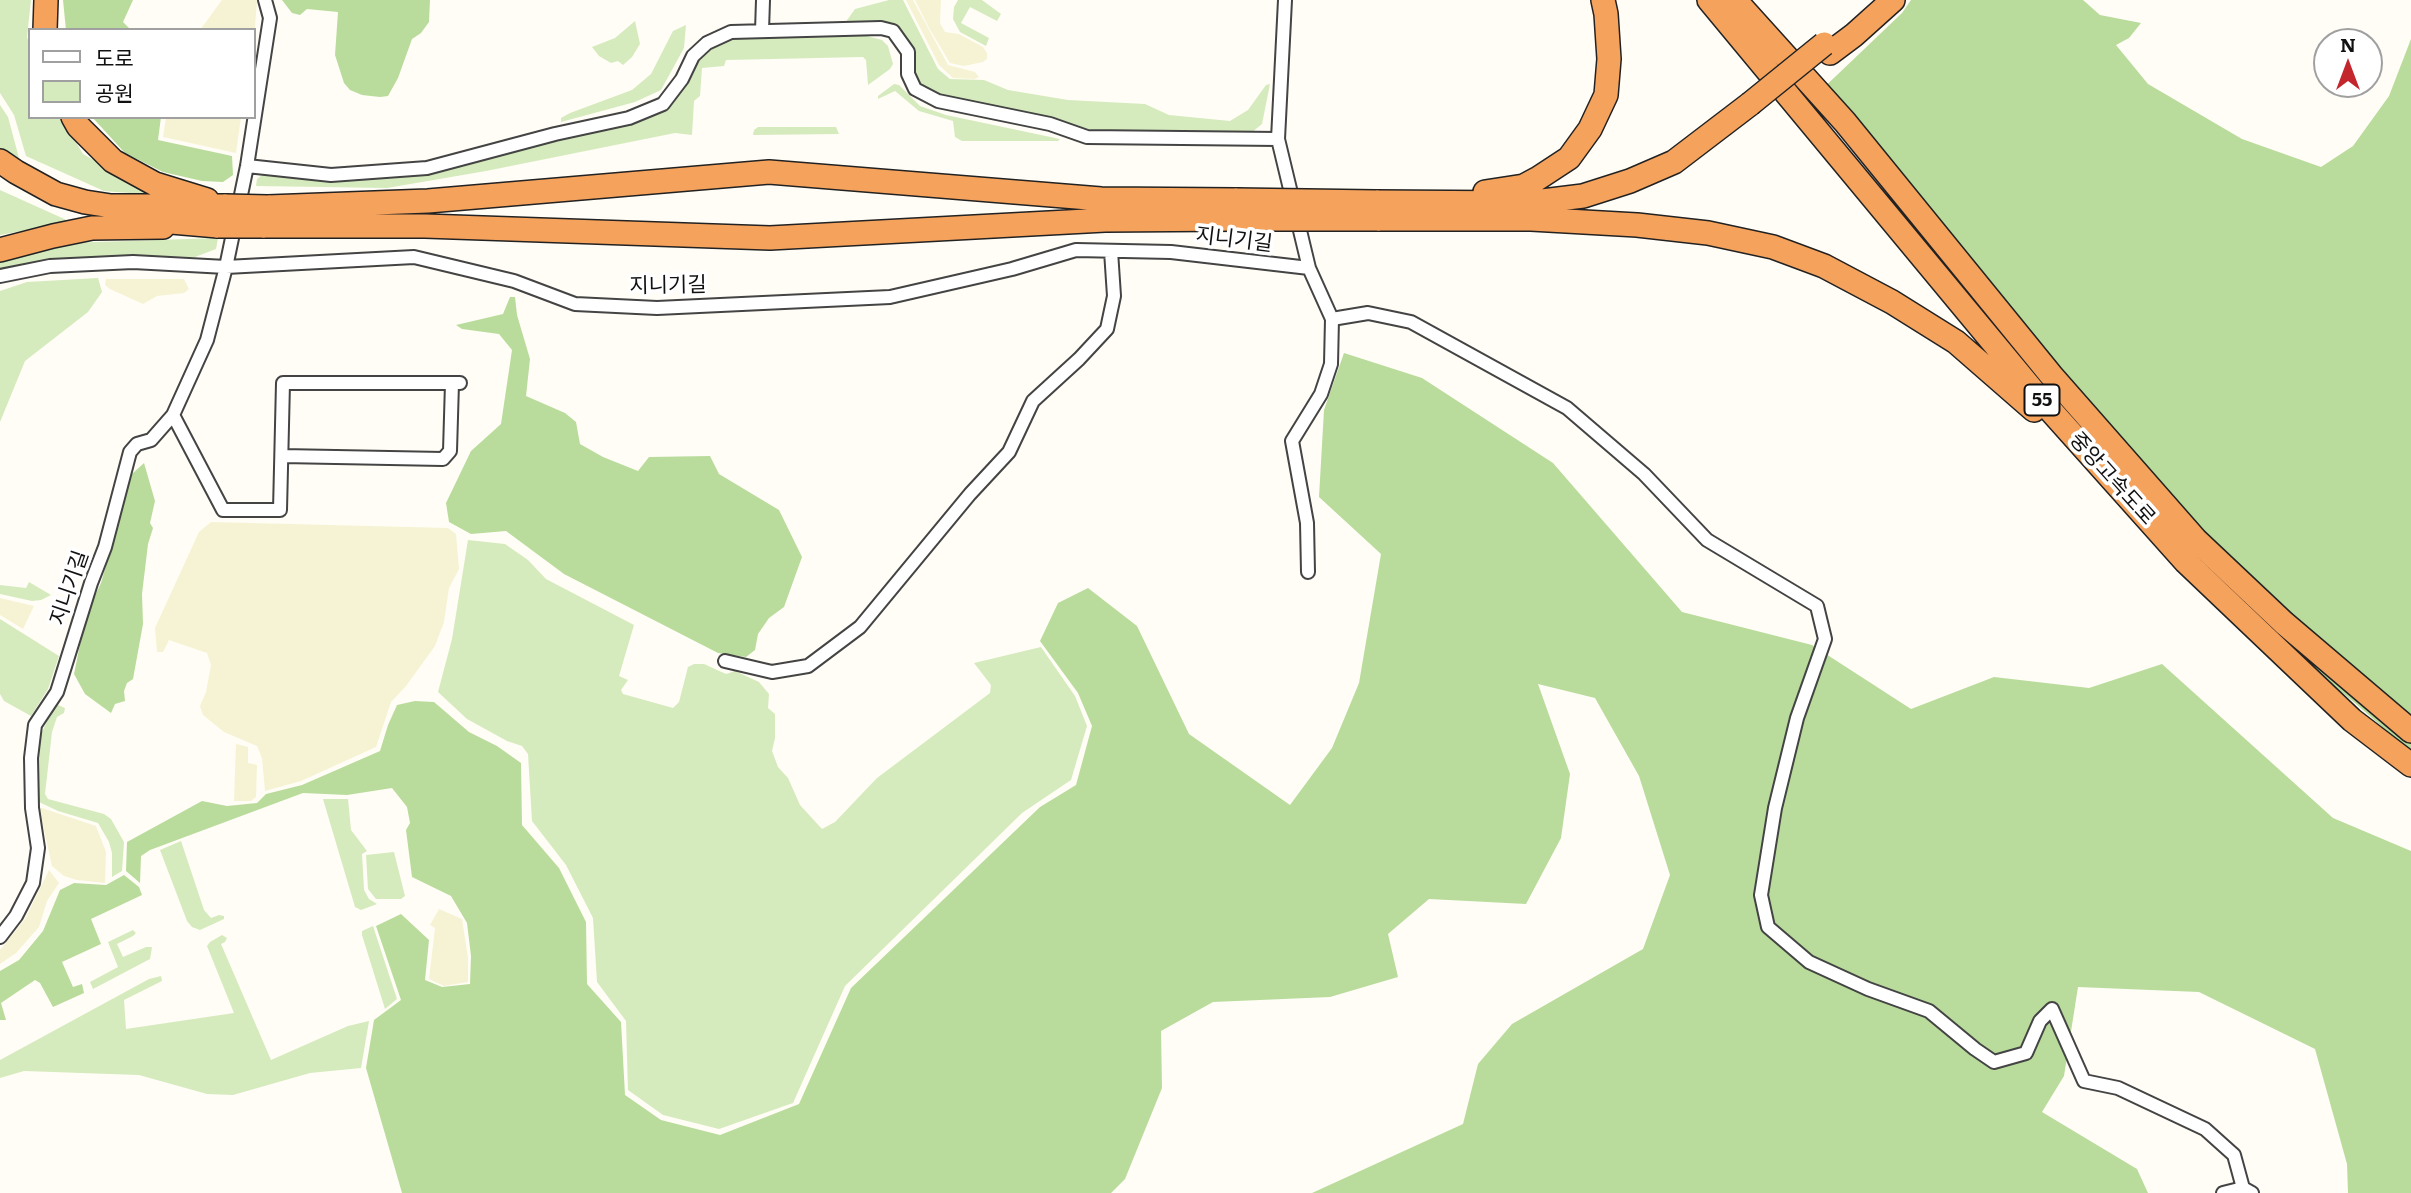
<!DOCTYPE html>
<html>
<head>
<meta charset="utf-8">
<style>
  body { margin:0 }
  #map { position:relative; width:2411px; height:1193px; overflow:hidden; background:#fffdf5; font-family:Literata,"Noto Sans KR",serif }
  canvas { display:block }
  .legend { position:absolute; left:28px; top:28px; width:228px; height:91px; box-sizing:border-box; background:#fff; border:2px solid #a0a0a0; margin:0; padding:9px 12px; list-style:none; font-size:21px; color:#111 }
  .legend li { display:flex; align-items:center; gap:14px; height:35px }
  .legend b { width:35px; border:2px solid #a0a0a0 }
  .north { position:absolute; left:2313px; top:28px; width:70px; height:70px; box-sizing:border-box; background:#fff; border:2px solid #a0a0a0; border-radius:50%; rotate:0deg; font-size:19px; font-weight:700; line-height:28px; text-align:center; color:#111 }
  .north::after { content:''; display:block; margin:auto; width:24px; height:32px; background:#c4262e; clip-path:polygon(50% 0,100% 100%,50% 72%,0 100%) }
</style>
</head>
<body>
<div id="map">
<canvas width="2411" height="1193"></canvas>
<ul class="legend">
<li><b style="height:9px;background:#fff"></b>도로</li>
<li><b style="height:19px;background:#d5ebbd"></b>공원</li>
</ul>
<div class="north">N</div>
</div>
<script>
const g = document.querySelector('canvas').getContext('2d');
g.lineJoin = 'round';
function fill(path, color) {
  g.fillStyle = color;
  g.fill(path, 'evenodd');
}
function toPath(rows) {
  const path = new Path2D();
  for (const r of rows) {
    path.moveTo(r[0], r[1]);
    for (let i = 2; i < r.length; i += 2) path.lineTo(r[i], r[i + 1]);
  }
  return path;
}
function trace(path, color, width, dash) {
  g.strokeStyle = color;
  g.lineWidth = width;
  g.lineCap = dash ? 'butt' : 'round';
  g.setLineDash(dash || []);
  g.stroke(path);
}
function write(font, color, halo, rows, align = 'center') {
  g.font = font + ' Literata,"Noto Sans KR",serif';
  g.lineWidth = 7;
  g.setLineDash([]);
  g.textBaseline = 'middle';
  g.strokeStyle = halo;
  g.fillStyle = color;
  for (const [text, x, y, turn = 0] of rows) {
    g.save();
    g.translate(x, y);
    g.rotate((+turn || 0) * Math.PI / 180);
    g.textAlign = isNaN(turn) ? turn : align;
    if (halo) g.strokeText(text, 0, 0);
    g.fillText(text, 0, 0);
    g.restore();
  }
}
fill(toPath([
  [222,0,257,0,254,41,254,30,200,30],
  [906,0,913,0,948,65,975,72,979,77,975,79,953,78,939,65],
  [915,0,941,0,940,23,945,32,959,34,983,47,987,53,987,59,983,62,964,66,950,63,929,28],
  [166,117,241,117,236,153,163,137],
  [106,279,184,279,189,289,184,293,157,296,143,304,110,289,105,285],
  [211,522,448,528,456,534,459,569,449,588,444,622,435,646,406,686,391,702,376,747,301,781,265,791,262,758,257,746,224,732,203,715,200,706,206,692,211,665,207,653,169,640,163,652,157,652,155,628,199,532],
  [0,598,34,606,23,629,0,615],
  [236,744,248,747,248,763,257,765,256,797,251,801,234,801],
  [39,807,96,826,106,852,105,883,77,880,64,876,52,866],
  [49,870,59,883,47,901,39,927,16,953,0,964,0,950,25,919],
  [439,909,462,919,468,958,468,982,444,986,429,979,435,928,430,925]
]), '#f6f3d4');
fill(toPath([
  [0,0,31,0,27,37,30,46,30,117,61,117,83,154,155,195,104,191,26,156,14,115,0,93],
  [889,0,903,0,938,69,950,79,984,80,1008,90,1068,100,1145,104,1169,115,1230,121,1248,110,1266,85,1270,84,1262,124,1251,133,1097,131,942,96,919,85,895,25,845,23,855,9],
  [958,0,982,0,1001,14,997,21,970,7,961,23,989,38,986,46,960,32,953,19,954,7],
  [635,21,640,44,632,57,623,65,618,61,611,63,599,56,592,47,615,38],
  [686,25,684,48,661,90,635,102,561,122,561,118,570,113,632,90,651,74,673,31],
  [733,36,867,36,882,40,888,46,893,64,890,69,868,85,866,60,863,57,726,60,724,66,702,68,700,96,694,101,692,135,675,133,486,171,387,188,256,186,257,179,262,175,348,180,424,175,632,122,666,109,693,62,709,45],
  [894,84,899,85,920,106,946,115,1060,139,1058,141,962,141,955,137,953,121,919,111,895,91,878,99,878,96],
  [0,105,8,117,19,158,0,148],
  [758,127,836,127,839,134,753,135,754,130],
  [0,190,71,222,0,235],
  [218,238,216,249,195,257,134,256,49,259,0,273,0,258,66,243],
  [98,278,102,292,88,312,25,361,0,422,0,291,27,282],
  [468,540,505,544,528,560,546,579,634,625,619,676,628,680,621,690,623,694,673,708,679,702,688,667,694,664,704,664,726,674,735,671,759,682,769,694,768,708,775,714,775,738,772,751,778,767,788,778,800,805,822,829,835,822,877,778,990,693,991,685,974,663,1041,647,1075,696,1087,726,1071,780,1022,813,845,986,793,1103,719,1129,663,1115,628,1090,626,1021,597,982,593,918,566,865,532,821,528,754,522,746,507,741,467,719,438,692,452,639],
  [29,582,51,595,41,600,32,601,0,594,0,585,26,588],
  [0,619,59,656,48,689,31,716,4,701,0,694],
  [58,705,65,708,64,713,57,717,52,732,45,794,48,799,104,814,111,819,124,842,122,871,112,877,112,853,109,842,98,823,58,811,39,802,34,791,41,734,53,709],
  [323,799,348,799,351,830,367,851,362,854,364,890,369,899,377,904,361,910,355,907],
  [181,841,204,910,211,918,219,915,224,916,224,919,200,930,192,927,187,921,160,850],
  [394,852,405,896,401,899,376,899,368,889,366,855],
  [373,926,397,999,385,1009,362,935,362,931],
  [133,930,136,933,133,936,117,944,123,957,146,947,152,947,150,959,93,989,90,982,118,967,108,942],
  [222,935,227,938,225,942,221,944,271,1060,348,1026,369,1021,361,1068,310,1073,233,1095,207,1094,139,1075,24,1071,0,1078,0,1060,149,979,161,976,162,981,124,1000,126,1029,234,1013,207,946,210,942]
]), '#d5ebbd');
fill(toPath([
  [63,0,133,0,123,22,131,30,66,30],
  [282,0,430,0,429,22,421,33,412,39,398,78,388,96,380,97,362,95,350,90,344,83,335,55,338,12,307,9,300,15,292,13],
  [1911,0,2083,0,2100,15,2141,23,2129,38,2116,45,2148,84,2242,139,2321,167,2353,146,2389,96,2411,39,2411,752,2355,703,2263,628,2100,447,1815,96,1902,13],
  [92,117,161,117,158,140,232,156,233,175,223,182,202,181,163,172,125,153],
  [510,297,515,297,517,315,530,359,526,396,565,413,576,422,580,444,603,457,638,471,649,457,710,456,719,474,779,510,802,557,784,607,769,618,758,634,755,650,746,657,718,653,564,574,506,531,471,534,449,522,446,503,471,451,501,424,512,350,499,334,462,329,456,325,503,314],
  [1344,353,1422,378,1553,463,1682,612,1812,645,1911,709,1994,677,2089,688,2162,664,2333,818,2411,851,2411,1193,2348,1193,2347,1164,2315,1049,2199,992,2078,987,2064,1076,2042,1112,2137,1169,2148,1193,1241,1193,1312,1193,1463,1124,1478,1064,1512,1024,1643,949,1670,875,1639,776,1595,698,1538,684,1570,774,1561,838,1526,904,1429,899,1388,934,1398,977,1330,997,1213,1002,1161,1031,1162,1088,1125,1179,1111,1193,402,1193,366,1068,374,1020,401,1000,376,926,401,914,429,940,425,980,442,987,470,984,471,956,467,923,451,896,412,877,406,830,410,823,407,807,392,788,347,795,303,793,150,850,141,856,140,883,126,871,127,842,202,801,227,806,257,803,266,794,302,785,380,751,388,725,397,705,415,701,434,702,469,732,497,746,521,763,522,825,559,868,586,922,587,984,621,1022,625,1095,661,1120,720,1135,799,1104,851,988,1040,807,1076,785,1092,726,1078,693,1040,641,1058,603,1088,588,1137,626,1189,734,1290,805,1332,748,1359,683,1381,554,1319,497,1324,410],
  [144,463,155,501,150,523,153,528,148,544,142,594,143,624,133,679,127,683,124,691,125,701,115,704,111,713,85,694,74,674,86,615,101,583,132,474],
  [124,875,139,887,142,895,91,919,101,944,62,962,73,987,82,984,84,993,53,1007,40,983,35,980,1,1003,6,1020,0,1020,0,971,19,960,43,931,60,890,74,883,106,885]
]), '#b9dc9c');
const minor = toPath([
  [1285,0,1278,139,1309,268,1332,319,1331,364,1321,394,1292,441,1307,523,1308,572],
  [762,31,763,0],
  [247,166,331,175,427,168,555,134,629,118,663,104,682,79,693,56,707,43,731,32,881,28,893,31,908,52,908,74,915,89,938,101,1050,124,1087,137,1278,139],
  [0,276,50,266,133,262,226,267,414,257,514,281,575,304,657,308,890,297,1012,269,1076,250,1171,252,1309,268],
  [1332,319,1368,313,1411,322,1567,408,1644,474,1707,540,1817,606,1825,639,1797,718,1775,808,1761,895,1768,927,1809,962,1868,989,1929,1011,1975,1049,1994,1062,2026,1053,2040,1021,2052,1009,2084,1081,2118,1088,2205,1129,2234,1155,2243,1188],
  [173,415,223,510,280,510,283,383,460,383],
  [282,456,443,459,450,451,452,383],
  [725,661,772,672,808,666,860,627,970,494,1009,452,1033,401,1079,359,1107,329,1114,296,1111,251],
  [0,937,16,916,33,883,38,848,32,808,31,758,35,725,57,692,91,583,105,547,130,452,137,444,151,440,173,415,207,340,226,267,247,166,270,18,265,0],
  [2223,1193,2243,1188,2252,1193]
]);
const motorway = toPath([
  [1709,0,2035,393,2186,562,2352,720,2411,765],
  [1735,0,1845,122,2051,375,2196,540,2284,623,2411,731],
  [45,30,46,0],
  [1830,53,1854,35,1893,0],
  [73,117,78,126,113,161,155,184,207,200],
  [0,161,16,172,56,194,85,202,111,206,226,206],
  [1485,192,1524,186,1537,179,1569,158,1590,129,1606,95,1609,59,1606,14,1603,0],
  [1376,202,1526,203,1583,196,1630,181,1674,162,1750,104],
  [268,207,428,201,769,172,1101,199,1237,200],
  [1377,219,1531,219,1637,225,1708,233,1773,247,1824,266,1892,302,1956,342,2034,410],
  [148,220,218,226],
  [262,226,425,226,770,238,1105,220,1239,219],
  [0,250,53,236,92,228,163,227]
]);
trace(minor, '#444', 16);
trace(motorway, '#222', 26);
trace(minor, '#fff', 12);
trace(motorway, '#f5a25d', 23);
const motorwayBridge = toPath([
  [1750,104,1824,44],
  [1237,200,1376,202],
  [226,206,268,207],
  [1239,219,1377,219],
  [218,226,262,226]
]);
trace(motorwayBridge, '#222', 26, []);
trace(motorwayBridge, '#f5a25d', 23);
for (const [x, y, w] of [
  [2042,400,35]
]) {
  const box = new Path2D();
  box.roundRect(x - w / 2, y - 15.5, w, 31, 5);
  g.fillStyle = '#fff';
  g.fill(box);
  trace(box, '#111', 2);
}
write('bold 19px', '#111', null, [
  ["55",2042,400]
]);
write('21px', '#111', '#fff', [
  ["지니기길",1234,240,7],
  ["지니기길",668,286,-1],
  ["중앙고속도로",2112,479,48],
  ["지니기길",70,588,-71]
]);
</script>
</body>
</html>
